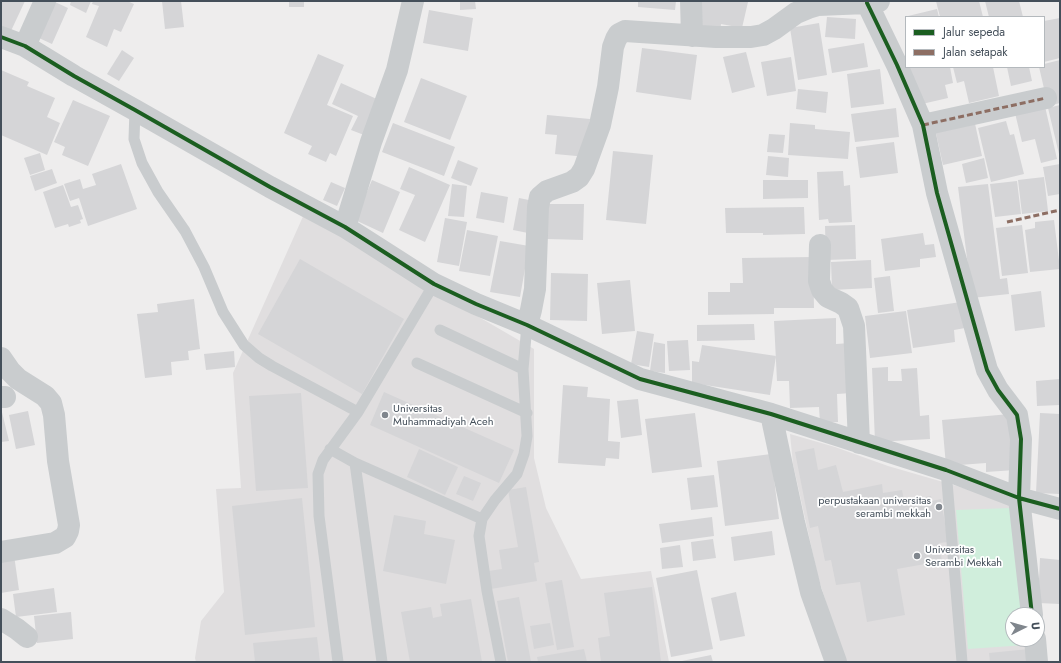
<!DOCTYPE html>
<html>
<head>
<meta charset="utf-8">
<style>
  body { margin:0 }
  #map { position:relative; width:1061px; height:663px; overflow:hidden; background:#eeeded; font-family:Jost,sans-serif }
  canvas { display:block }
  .frame { position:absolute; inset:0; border:2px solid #444f5a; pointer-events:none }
  .legend { position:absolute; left:905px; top:16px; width:140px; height:52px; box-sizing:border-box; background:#fff; border:1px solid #b4b9bd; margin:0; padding:5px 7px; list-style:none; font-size:12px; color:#444f5a }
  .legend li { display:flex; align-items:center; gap:8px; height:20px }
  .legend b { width:20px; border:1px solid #b4b9bd }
  .north { position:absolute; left:1005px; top:607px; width:40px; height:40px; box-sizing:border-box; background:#fff; border:1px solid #b4b9bd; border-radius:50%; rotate:84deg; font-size:11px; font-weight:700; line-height:16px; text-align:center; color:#444f5a }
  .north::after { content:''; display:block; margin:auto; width:14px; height:18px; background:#80868d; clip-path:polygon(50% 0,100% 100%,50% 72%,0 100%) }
</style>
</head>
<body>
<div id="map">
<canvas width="1061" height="663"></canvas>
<div class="frame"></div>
<ul class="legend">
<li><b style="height:5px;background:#1b5e20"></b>Jalur sepeda</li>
<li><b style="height:5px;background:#8d6e63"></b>Jalan setapak</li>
</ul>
<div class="north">U</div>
</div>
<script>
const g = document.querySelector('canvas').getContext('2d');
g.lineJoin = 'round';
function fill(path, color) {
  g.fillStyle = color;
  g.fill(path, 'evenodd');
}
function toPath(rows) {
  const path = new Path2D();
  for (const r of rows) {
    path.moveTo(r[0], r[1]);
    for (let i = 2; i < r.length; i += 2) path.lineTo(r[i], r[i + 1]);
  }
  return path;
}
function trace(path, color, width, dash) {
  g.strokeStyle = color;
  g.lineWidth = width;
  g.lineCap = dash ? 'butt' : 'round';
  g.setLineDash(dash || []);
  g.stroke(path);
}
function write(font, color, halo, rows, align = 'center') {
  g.font = font + ' Jost,sans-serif';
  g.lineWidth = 3.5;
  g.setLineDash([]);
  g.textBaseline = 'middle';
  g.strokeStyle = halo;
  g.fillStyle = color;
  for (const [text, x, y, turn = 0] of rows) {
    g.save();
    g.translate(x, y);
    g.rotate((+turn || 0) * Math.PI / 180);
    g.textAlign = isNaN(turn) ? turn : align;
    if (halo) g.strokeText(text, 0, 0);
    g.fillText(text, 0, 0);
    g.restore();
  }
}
fill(toPath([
  [305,212,441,295,534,349,534,458,546,508,581,579,651,571,669,662,196,662,195,658,201,621,224,592,216,489,241,488,233,373],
  [790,434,835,447,888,466,1012,502,1013,639,1032,639,1035,662,845,662,818,577,793,464]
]), '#e0dedf');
fill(toPath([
  [1011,508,1023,615,1013,615,1013,639,1025,639,1026,645,968,649,956,510]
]), '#d0eedc');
fill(toPath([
  [1,1,25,1,10,33,1,29],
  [71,1,91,1,86,13,70,5],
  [93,1,127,1,134,4,121,32,114,29,107,47,86,37,99,6,92,4],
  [162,1,181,1,184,27,165,29],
  [289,1,304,1,304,7,289,7],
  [460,1,475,1,476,9,460,10],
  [638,1,676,1,675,10,638,7],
  [697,1,748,2,742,28,721,24,720,33,692,27],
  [936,1,979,1,983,17,940,17],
  [985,1,1019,1,1023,17,989,17],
  [55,2,68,8,52,44,39,38],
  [937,9,939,17,908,17,908,16],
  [429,10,473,18,468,51,423,43],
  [827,17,856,19,855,39,825,37],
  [1060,18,1060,58,1044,62,1044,21],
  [819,23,827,75,798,80,790,28],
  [864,43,868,67,832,73,828,49],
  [642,48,697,55,691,100,636,92],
  [122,50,134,58,119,81,107,74],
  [746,52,755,87,732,93,723,57],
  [318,54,344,65,327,105,353,116,336,156,330,153,326,162,308,154,312,146,284,133],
  [791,57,796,91,767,96,761,62],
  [1060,60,1060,103,1052,105,1046,97,1039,67,1044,67,1044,64],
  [907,67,950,67,953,83,945,85,948,98,922,104],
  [953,67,993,67,999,96,969,103,964,81,957,83],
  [1007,67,1029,67,1032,81,1011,86],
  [880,69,884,104,851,108,847,74],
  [1,70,29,82,27,86,55,98,47,117,60,123,47,155,1,135],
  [421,78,467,96,450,140,404,122],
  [341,83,379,100,364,135,351,130,358,116,332,104],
  [798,89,828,92,826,113,796,109],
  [73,100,110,116,88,166,62,155,65,147,54,142],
  [1044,102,1057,159,1041,163,1035,139,1022,142,1014,109],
  [1060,105,1060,154,1059,154,1048,108],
  [896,108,899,137,855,142,851,114],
  [547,115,590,119,587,157,555,154,557,135,545,134],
  [974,119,982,156,943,165,935,129],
  [1006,121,1010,135,1014,134,1024,174,991,182,978,128],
  [393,123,455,147,444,176,382,152],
  [790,123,815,125,815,129,850,132,848,159,788,155],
  [769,134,785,135,783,153,767,152],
  [894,142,898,173,860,178,856,147],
  [613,151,653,155,646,224,606,220],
  [40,153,45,170,30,175,24,158],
  [768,156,789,158,788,177,766,175],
  [984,158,988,178,966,183,962,164],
  [458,160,478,168,471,186,451,178],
  [121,164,137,209,88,226,79,198,70,201,64,184,80,179,83,189,96,185,92,174],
  [1060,164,1060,194,1048,196,1043,167],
  [409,167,450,185,425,242,399,230,415,195,400,189],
  [52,169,57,183,35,191,30,176],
  [843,171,844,186,850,185,852,222,829,223,828,219,819,220,817,172],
  [1044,177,1048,211,1022,214,1018,180],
  [372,180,400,192,383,233,355,220],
  [763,180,808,180,808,198,763,199],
  [1017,181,1021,214,995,217,990,184],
  [331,182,345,188,337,206,323,200],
  [452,184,467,186,464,217,448,216],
  [988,184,1000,279,1007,278,1009,294,972,298,958,187],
  [63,185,71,207,78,205,83,219,80,220,81,223,69,227,68,224,55,228,43,192],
  [481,192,508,197,504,223,476,218],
  [519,198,534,201,528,233,513,230],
  [548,204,584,204,583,240,547,239],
  [804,207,805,234,763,235,763,233,726,233,725,208],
  [445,218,467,222,459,266,437,262],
  [1054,220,1060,269,1030,272,1025,230,1035,228,1035,222],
  [855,225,856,259,826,260,825,226],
  [1022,225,1028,273,1002,276,996,228],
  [467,230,498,236,490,276,459,271],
  [923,233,925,245,934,244,936,257,920,259,920,267,885,271,881,239],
  [500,241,529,246,520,297,490,292],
  [813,257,814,308,774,308,774,314,708,315,708,292,730,292,730,283,743,283,742,258],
  [300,259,404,319,362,394,258,334],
  [871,260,872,288,832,290,831,262],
  [551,273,588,274,587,321,550,320],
  [890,276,894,311,878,313,874,278],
  [630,280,635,331,602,334,597,283],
  [1041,291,1045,327,1015,331,1011,295],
  [194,299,200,349,188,351,189,360,171,362,172,375,145,378,137,314,158,312,157,304],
  [961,302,965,328,954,330,955,342,913,348,907,310],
  [906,311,912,353,870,358,865,316],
  [836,318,836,344,850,343,852,393,837,394,838,422,820,423,819,407,790,408,789,381,777,381,774,321],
  [754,324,755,340,697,341,697,325],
  [637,331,654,334,649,367,631,364],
  [688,340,690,370,669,371,667,341],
  [654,342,665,344,665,373,650,371],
  [702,345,776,356,770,395,692,383,692,361,699,362],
  [234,351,235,367,206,370,204,354],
  [888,367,888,381,902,381,901,369,917,368,920,416,929,415,930,439,875,442,872,368],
  [1060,379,1060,405,1037,406,1036,381],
  [563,385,588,387,587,397,610,399,608,441,620,442,619,459,606,458,605,466,558,463],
  [384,392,514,450,499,483,370,425],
  [301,393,308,488,256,491,249,396],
  [638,399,642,435,621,438,617,401],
  [1,408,9,441,1,442],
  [28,411,35,445,16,449,9,415],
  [695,413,702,467,652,473,645,419],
  [1040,413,1060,414,1060,494,1036,493],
  [1010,414,1015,470,986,472,986,463,946,466,942,420],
  [814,448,818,470,836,465,843,492,882,484,883,493,902,490,904,501,931,496,932,501,941,499,948,542,939,543,942,561,897,569,905,615,867,622,860,582,836,585,831,560,825,561,818,526,810,528,795,452],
  [419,449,458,467,445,495,407,477],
  [771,454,779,519,725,526,717,461],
  [714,475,718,507,691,510,687,478],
  [464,476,481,483,473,501,456,494],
  [526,487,539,562,534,563,537,581,491,589,488,571,502,569,499,550,518,547,508,490],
  [302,498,315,627,245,635,232,506],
  [394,515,426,521,424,534,455,540,446,584,383,571],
  [712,517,714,536,662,543,659,524],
  [772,531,775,555,734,561,731,537],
  [713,539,716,558,693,561,691,542],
  [680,545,683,567,662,569,660,548],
  [14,555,19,590,1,593,1,558],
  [1040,558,1060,560,1060,604,1038,603],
  [697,570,713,649,671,657,656,578],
  [562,580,574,647,557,650,545,583],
  [652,587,661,662,601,662,598,638,610,636,604,593],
  [54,588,57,612,16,617,13,594],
  [736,592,745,636,720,641,711,598],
  [519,597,531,662,508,662,497,601],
  [471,599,482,662,410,662,401,612,431,607,433,618,442,616,440,604],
  [71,612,73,639,37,643,34,616],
  [550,623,554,645,534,649,530,626],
  [317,637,320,662,255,662,253,643],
  [584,649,587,662,538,662,537,657],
  [1029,649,1030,662,990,662,989,653],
  [711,655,713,662,682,662,682,661]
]), '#d5d5d7');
trace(toPath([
  [135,110,134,139,142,163,158,192,185,231,204,267,223,312,244,345,259,358,272,366,358,412],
  [440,330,523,369],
  [417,363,527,413],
  [330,449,355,463,482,519],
  [355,463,382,662],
  [946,470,962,662],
  [338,662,319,516,318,474,323,460,358,412,434,284],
  [501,662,487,591,479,536,482,519,495,500,517,474,524,454,527,436,523,369,527,325]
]), '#c9ccce', 11);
trace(toPath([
  [691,1,692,36],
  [867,3,897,65,923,125,937,193,987,370,998,390,1017,415,1021,439,1019,498,1032,615],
  [1,37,25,46,74,76,135,110,270,187,345,227,434,284,476,304,527,325,640,379,771,414,946,470,1019,498,1060,509],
  [25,46,45,1],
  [923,125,1046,98],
  [345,227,371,142,397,70,413,1],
  [820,245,819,281,822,290,828,297,841,303,848,308,854,326,859,443],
  [527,325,531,310,535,289,538,207,540,197,547,191,572,182,579,177,584,169,600,125,608,87,613,47,616,39,619,34,625,31,716,37,751,37,763,35,774,29,796,13,808,8,818,5,867,3,879,1],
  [1,358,10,371,18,379,45,396,51,403,54,415,58,461,69,525,68,531,65,537,55,543,1,552],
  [1,397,5,397],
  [771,414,794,522,811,592,836,662],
  [1,619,17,629,27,637],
  [1035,639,1037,662]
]), '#c9ccce', 22);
trace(toPath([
  [923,125,1046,98],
  [1007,222,1060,210]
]), '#8d6e63', 3, [6, 3]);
trace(toPath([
  [867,3,897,65,923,125,937,193,987,370,998,390,1017,415,1021,439,1019,498,1032,615],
  [1,37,25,46,74,76,135,110,270,187,345,227,434,284,476,304,527,325,640,379,771,414,946,470,1019,498,1060,509]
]), '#1b5e20', 4);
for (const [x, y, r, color] of [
  [385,415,4,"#80868d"],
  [939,507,4,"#80868d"],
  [917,556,4,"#80868d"]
]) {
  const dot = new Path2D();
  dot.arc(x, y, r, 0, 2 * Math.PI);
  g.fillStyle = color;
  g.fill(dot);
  trace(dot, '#fff', 1.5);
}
write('11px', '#444f5a', '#fff', [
  ["Universitas",393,409],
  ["Muhammadiyah Aceh",393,422],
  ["perpustakaan universitas",931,501,"right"],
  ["serambi mekkah",931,514,"right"],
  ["Universitas",925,550],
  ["Serambi Mekkah",925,563]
], 'left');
</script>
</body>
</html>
